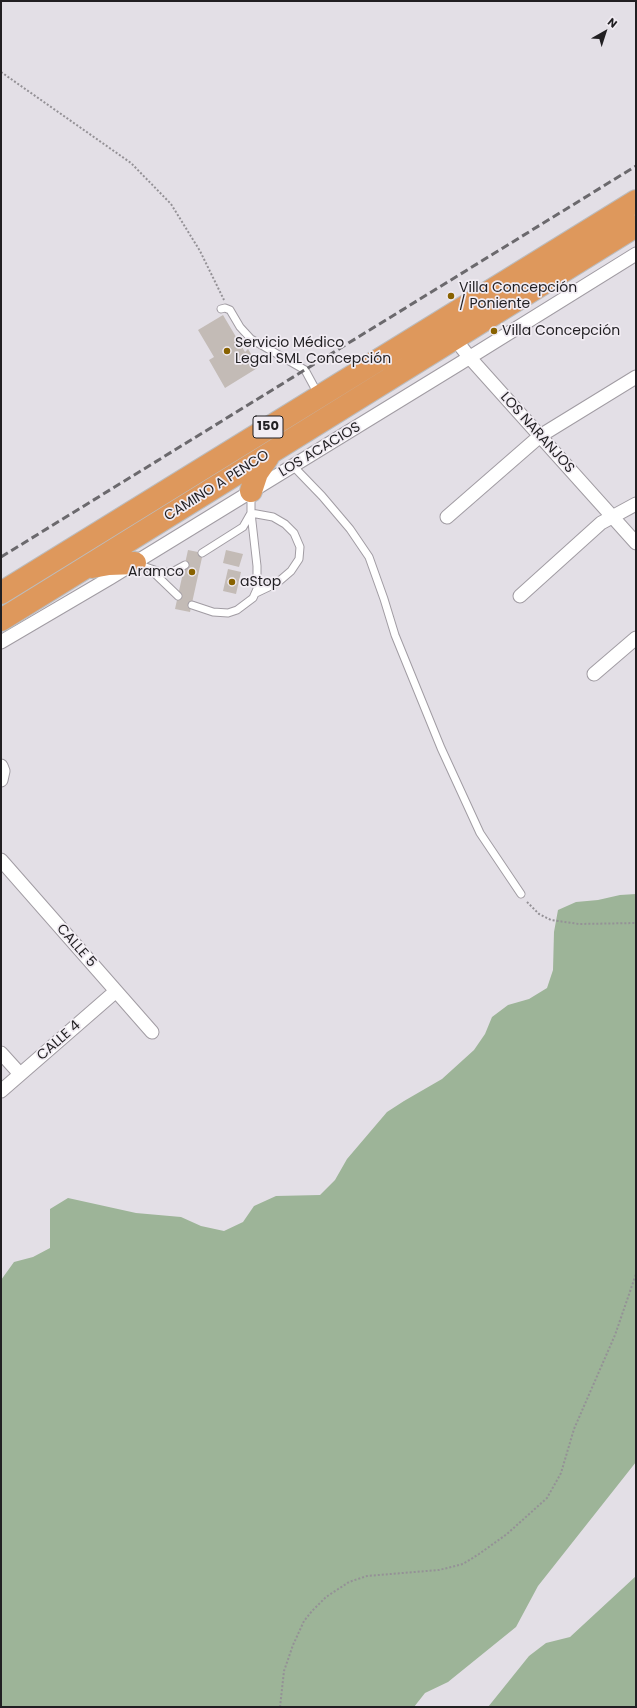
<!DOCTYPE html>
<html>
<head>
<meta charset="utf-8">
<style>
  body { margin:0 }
  #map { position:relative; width:637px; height:1708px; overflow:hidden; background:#e3dfe6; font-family:Poppins,sans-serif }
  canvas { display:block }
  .frame { position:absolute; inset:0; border:2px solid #211f22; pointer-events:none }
  .north { position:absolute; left:585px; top:12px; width:40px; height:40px; -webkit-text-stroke:3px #f1ecf3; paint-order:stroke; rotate:39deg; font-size:11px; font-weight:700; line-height:16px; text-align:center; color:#211f22 }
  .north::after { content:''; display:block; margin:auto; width:14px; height:18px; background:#211f22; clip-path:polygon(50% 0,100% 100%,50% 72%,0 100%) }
</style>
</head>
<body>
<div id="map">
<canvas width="637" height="1708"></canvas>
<div class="frame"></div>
<div class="north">N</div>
</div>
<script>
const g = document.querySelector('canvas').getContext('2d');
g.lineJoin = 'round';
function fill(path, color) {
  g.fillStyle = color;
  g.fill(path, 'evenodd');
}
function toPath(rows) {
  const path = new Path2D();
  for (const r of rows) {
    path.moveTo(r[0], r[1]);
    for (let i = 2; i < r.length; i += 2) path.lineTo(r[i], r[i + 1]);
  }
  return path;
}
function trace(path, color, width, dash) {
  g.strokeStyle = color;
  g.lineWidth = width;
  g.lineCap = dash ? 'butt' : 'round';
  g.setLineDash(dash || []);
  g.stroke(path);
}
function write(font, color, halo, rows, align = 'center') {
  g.font = font + ' Poppins,sans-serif';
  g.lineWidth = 3.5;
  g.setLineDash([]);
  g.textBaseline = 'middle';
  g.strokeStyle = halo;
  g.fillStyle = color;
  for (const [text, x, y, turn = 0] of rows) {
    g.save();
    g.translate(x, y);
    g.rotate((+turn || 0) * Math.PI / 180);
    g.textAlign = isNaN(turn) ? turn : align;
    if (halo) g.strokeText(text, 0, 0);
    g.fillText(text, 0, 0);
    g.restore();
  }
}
fill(toPath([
  [636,894,636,1462,538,1586,516,1627,448,1682,425,1693,414,1707,1,1707,1,1280,14,1262,33,1257,50,1248,50,1209,68,1198,136,1213,181,1217,201,1226,224,1231,243,1222,254,1206,276,1196,320,1195,335,1180,347,1159,387,1112,404,1101,442,1079,474,1050,485,1034,492,1017,508,1005,529,999,547,988,553,970,554,932,558,910,576,902,598,900,620,895],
  [636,1576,636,1707,488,1707,529,1656,546,1643,570,1637]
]), '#9db498');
fill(toPath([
  [223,315,245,352,248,349,259,367,225,388,209,360,214,357,198,330],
  [188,550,203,553,190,612,175,609],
  [226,550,243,554,239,567,223,563],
  [228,569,241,572,236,594,223,591]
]), '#c3bbb6');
const service = toPath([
  [221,309,225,308,230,310,240,327,251,339,305,370,318,394],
  [293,466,322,496,350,529,369,557,384,599,395,635,441,748,480,833,521,894],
  [202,553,243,527,251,513,251,494],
  [137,564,163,573,174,571,185,565],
  [151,570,178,596],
  [192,605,213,612,228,613,237,610,253,598,257,589,257,566,251,513,273,517,285,524,294,533,300,547,299,559,291,571,277,583,256,593]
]);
const minor = toPath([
  [451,334,470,358,636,543],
  [447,517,540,436,636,377],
  [520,596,601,523,636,504],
  [1,642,110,578,459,364,636,254],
  [594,674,636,638],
  [1,766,3,771,1,780],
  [1,860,152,1032],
  [1,1053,20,1074],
  [1,1091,116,991]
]);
const trunk = toPath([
  [251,491,257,473,268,457],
  [92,567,109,564,135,563],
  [1,593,636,201],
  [1,620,636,226]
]);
trace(service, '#a19ca3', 9);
trace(minor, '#a19ca3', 15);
trace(trunk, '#bcbcbd', 24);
trace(toPath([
  [1,72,131,163,171,204,200,251,224,300],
  [527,902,539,914,551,920,579,924,636,923],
  [280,1707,284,1671,293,1645,304,1621,312,1611,326,1597,349,1582,367,1576,439,1570,463,1564,479,1554,507,1534,547,1498,561,1473,574,1429,615,1335,636,1274]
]), '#949196', 2, [2, 2]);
trace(service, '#fff', 7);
trace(minor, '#fff', 13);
trace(trunk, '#de985c', 22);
trace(toPath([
  [1,557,636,166]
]), '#6b696d', 3, [8, 4]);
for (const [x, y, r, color] of [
  [451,296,4,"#886200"],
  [494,331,4,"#886200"],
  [227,351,4,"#886200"],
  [192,572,4,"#886200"],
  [232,582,4,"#886200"]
]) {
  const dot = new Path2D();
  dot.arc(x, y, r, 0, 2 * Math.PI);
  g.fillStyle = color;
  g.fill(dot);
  trace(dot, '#f1ecf3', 1.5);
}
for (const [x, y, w] of [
  [268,427,30]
]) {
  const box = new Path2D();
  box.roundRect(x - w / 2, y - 11, w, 22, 3);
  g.fillStyle = '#f1ecf3';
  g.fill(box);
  trace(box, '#211f22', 1);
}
write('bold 13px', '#211f22', null, [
  ["150",268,427]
]);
write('14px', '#211f22', '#f1ecf3', [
  ["Villa Concepción",459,288],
  ["/ Poniente",459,304],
  ["Villa Concepción",502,331],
  ["Servicio Médico",235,343],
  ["Legal SML Concepción",235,359],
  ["Aramco",184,572,"right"],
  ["aStop",240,582]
], 'left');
write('14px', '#211f22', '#f1ecf3', [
  ["LOS NARANJOS",537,433,48],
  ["LOS ACACIOS",320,450,-31],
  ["CAMINO A PENCO",217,486,-32],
  ["CALLE 5",76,946,49],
  ["CALLE 4",59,1041,-41]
]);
</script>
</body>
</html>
